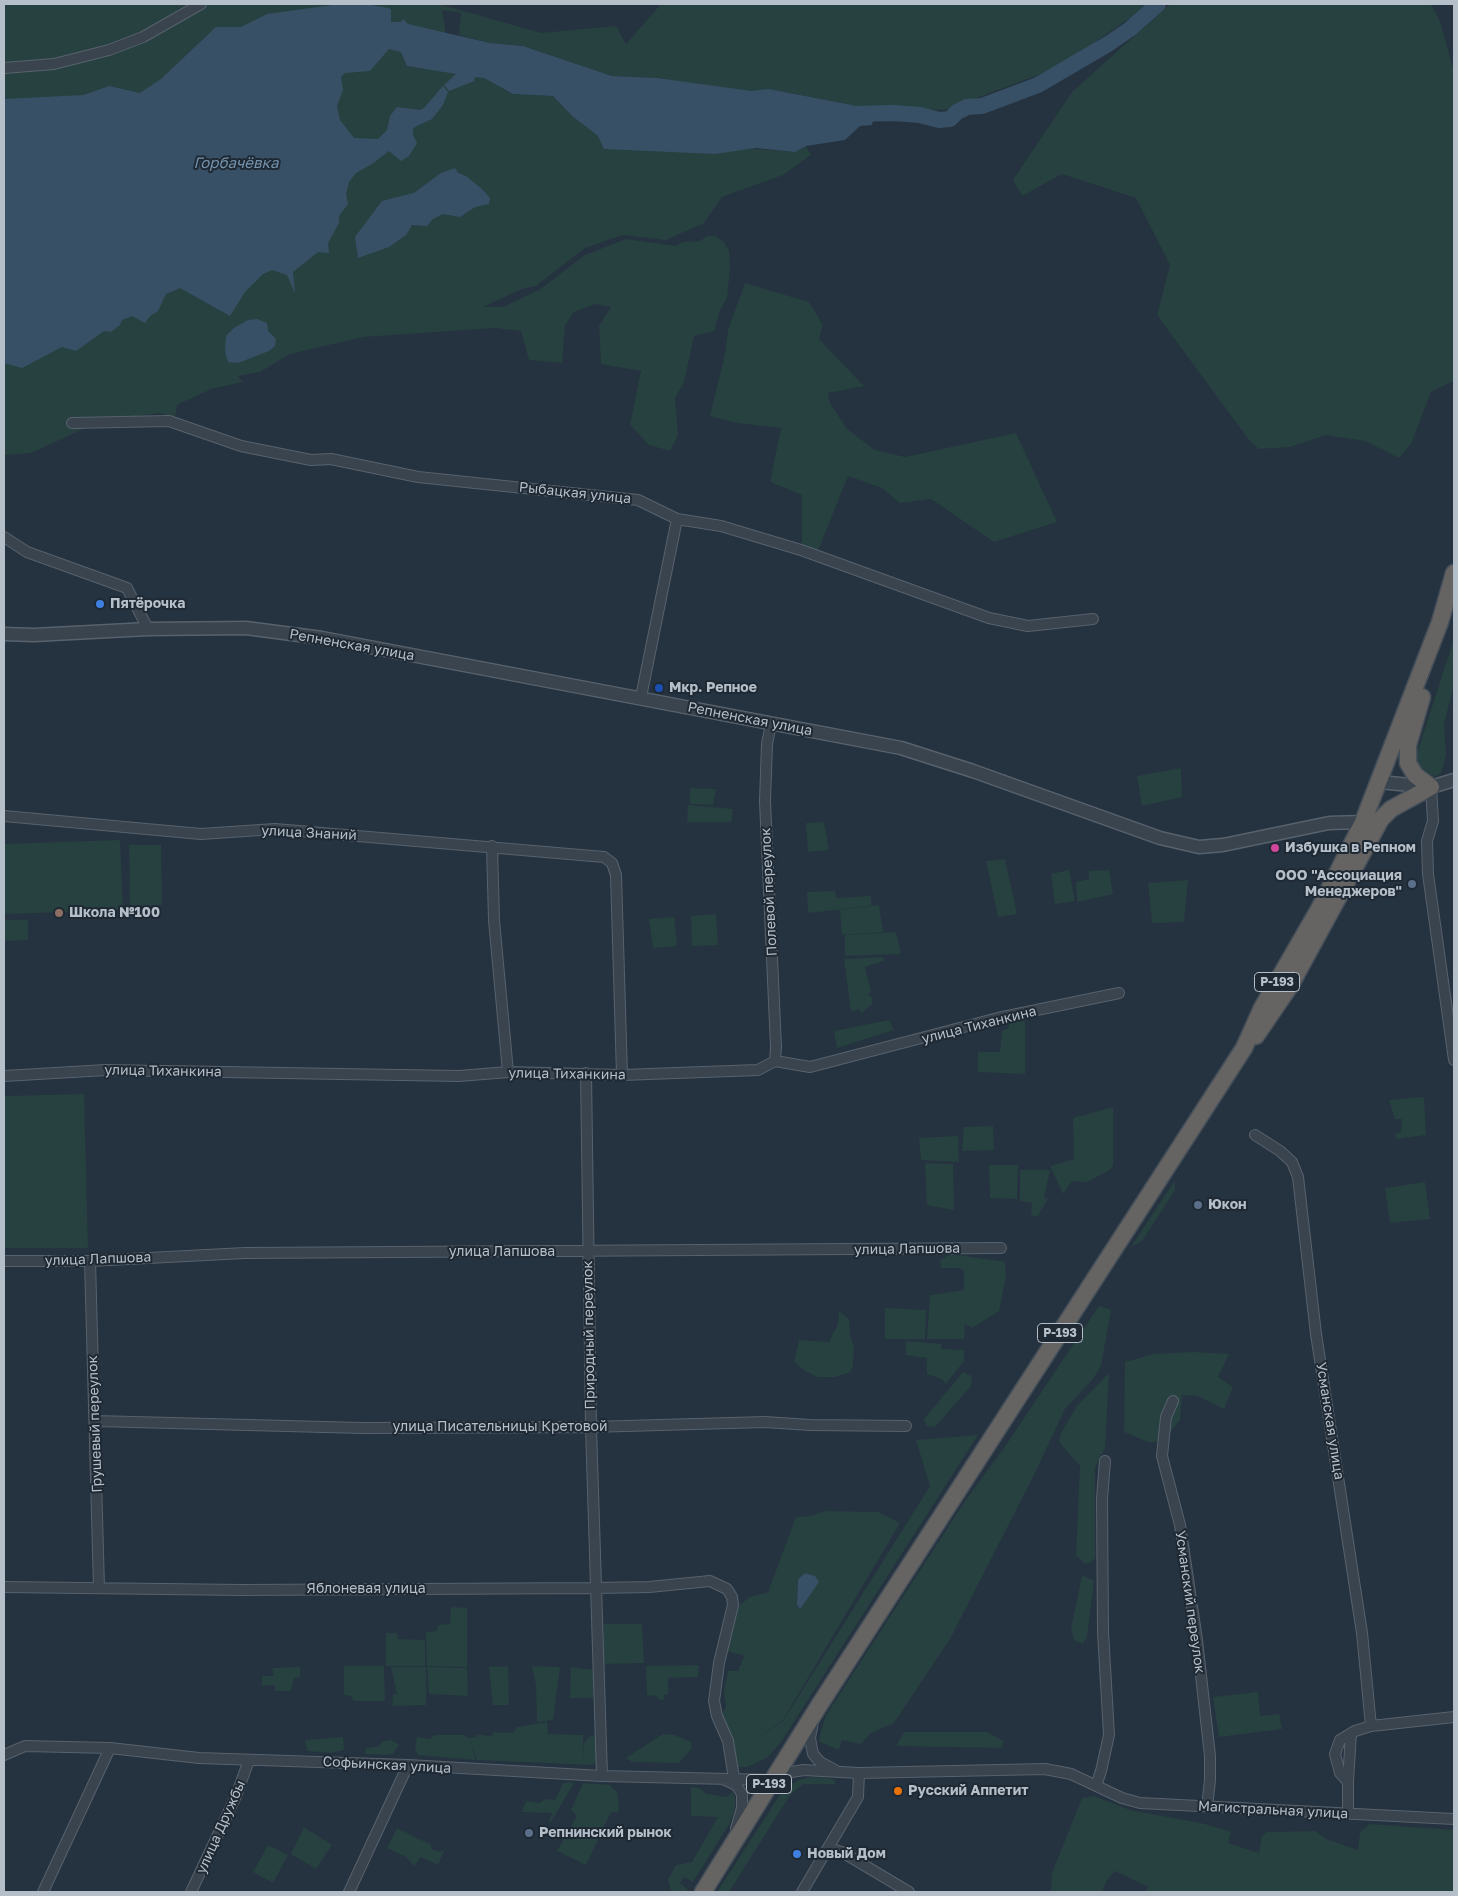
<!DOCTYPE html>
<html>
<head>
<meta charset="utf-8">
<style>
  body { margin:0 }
  #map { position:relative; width:1458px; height:1896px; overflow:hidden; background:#25323f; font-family:"Golos Text",sans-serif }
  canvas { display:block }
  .frame { position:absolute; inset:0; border:5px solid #b5bfca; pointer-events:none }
</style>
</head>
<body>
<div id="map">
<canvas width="1458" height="1896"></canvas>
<div class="frame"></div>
</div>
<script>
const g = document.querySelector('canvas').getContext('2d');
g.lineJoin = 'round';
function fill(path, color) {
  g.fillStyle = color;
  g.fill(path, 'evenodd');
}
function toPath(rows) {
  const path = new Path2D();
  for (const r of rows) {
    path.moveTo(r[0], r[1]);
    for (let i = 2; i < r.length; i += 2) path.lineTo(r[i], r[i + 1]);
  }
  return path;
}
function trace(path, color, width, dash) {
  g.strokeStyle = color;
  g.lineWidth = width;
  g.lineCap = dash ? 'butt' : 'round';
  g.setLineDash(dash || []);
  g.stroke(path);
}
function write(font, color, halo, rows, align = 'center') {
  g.font = font + ' "Golos Text",sans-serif';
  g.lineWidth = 4;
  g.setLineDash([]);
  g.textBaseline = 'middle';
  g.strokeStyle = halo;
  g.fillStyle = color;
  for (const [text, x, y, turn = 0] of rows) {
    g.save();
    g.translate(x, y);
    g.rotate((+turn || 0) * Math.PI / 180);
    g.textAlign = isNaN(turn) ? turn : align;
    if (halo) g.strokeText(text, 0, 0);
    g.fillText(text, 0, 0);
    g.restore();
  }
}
fill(toPath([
  [4,4,439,4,541,33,616,26,626,44,661,4,1145,4,1133,16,1057,68,944,110,857,106,769,89,751,92,658,78,612,76,523,46,490,43,459,35,461,13,442,10,445,27,445,72,484,78,513,94,553,96,572,116,598,136,795,152,806,146,811,155,783,175,722,197,704,223,666,240,623,235,585,248,536,286,522,289,483,307,503,307,539,290,585,255,626,239,676,246,683,242,700,241,707,236,715,236,724,242,729,251,730,268,727,298,720,310,714,331,694,336,684,382,675,398,678,435,670,451,649,445,630,425,641,371,601,364,599,326,611,307,595,304,574,312,565,325,562,363,529,360,521,331,495,328,363,337,290,354,260,372,238,376,243,382,211,389,177,405,175,417,160,413,123,418,111,416,40,449,30,453,4,455],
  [1170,4,1431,4,1440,21,1454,72,1454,381,1431,392,1411,444,1399,458,1365,441,1326,435,1290,447,1259,449,1249,440,1157,315,1170,265,1136,198,1062,174,1022,196,1013,180,1072,92],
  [745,283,809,302,823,325,819,339,864,386,828,393,830,403,847,429,875,450,905,457,1016,433,1057,522,994,542,931,499,900,503,882,488,848,476,818,551,802,545,802,495,770,482,781,428,737,423,710,416,725,354,728,330],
  [1454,639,1454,685,1444,724,1446,755,1441,773,1434,777,1420,767,1416,756],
  [1181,768,1182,797,1142,806,1137,776],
  [690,788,716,789,713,805,690,804],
  [688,805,733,809,731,822,687,822],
  [824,822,829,850,808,852,806,823],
  [120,840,123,910,4,914,4,844],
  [129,845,161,845,162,905,130,906],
  [1005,859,1017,914,998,917,986,861],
  [1069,870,1075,901,1055,904,1051,874],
  [1109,870,1113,894,1077,902,1076,882,1089,879,1089,871],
  [1188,880,1184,922,1152,923,1148,883],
  [835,891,837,898,871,896,871,906,808,913,807,892],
  [879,905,883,932,842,935,840,910],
  [716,914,718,945,692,946,691,916],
  [674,917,677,946,653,948,649,919],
  [4,920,28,920,28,940,4,941],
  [896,932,901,954,845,956,845,935],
  [883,957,884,961,865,967,871,992,868,994,872,998,872,1004,861,1014,860,1009,851,1012,844,959],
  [1025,1019,1025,1074,978,1072,978,1052,1000,1052,1002,1031,1009,1028,1009,1022],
  [889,1020,894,1030,837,1048,834,1031],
  [84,1094,88,1248,4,1248,4,1096],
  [1424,1097,1426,1135,1396,1139,1395,1134,1401,1132,1402,1119,1395,1119,1389,1100],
  [1113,1107,1113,1165,1110,1170,1087,1182,1072,1181,1063,1194,1050,1166,1074,1159,1073,1118],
  [993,1126,994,1150,962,1151,964,1127],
  [958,1136,959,1162,921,1160,919,1138],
  [925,1163,953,1164,954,1210,927,1205],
  [989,1165,1018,1165,1017,1199,990,1198],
  [1020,1170,1050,1170,1044,1197,1048,1199,1037,1217,1031,1215,1032,1203,1020,1201],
  [1175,1182,1175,1190,1142,1241,1131,1247,1173,1183],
  [1425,1182,1430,1219,1390,1223,1385,1188],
  [951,1254,1005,1262,1006,1276,999,1311,972,1328,965,1324,964,1339,927,1339,930,1295,964,1290,964,1271,960,1268,941,1268,940,1260],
  [1099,1306,1111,1310,1101,1366,1093,1379,1065,1409,1032,1479,950,1639,894,1723,871,1733,861,1744,842,1740,839,1750,822,1743,819,1741,820,1734,826,1715,967,1498,1004,1448],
  [885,1308,926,1310,925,1339,885,1339],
  [839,1311,849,1319,850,1336,854,1346,853,1366,850,1372,835,1377,818,1377,805,1371,794,1362,799,1340,829,1342,838,1324],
  [906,1341,941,1344,941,1349,964,1350,964,1361,946,1384,942,1379,927,1374,927,1358,906,1355],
  [1193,1352,1229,1354,1218,1377,1233,1387,1224,1409,1198,1396,1182,1395,1180,1420,1164,1440,1151,1443,1124,1432,1125,1362,1153,1354],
  [963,1372,972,1376,971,1386,935,1427,926,1426,924,1419],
  [1109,1373,1105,1448,1095,1468,1095,1558,1090,1563,1084,1563,1076,1555,1080,1466,1059,1442,1061,1433,1077,1406],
  [978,1435,781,1742,768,1757,747,1767,738,1767,735,1751,740,1751,735,1751,726,1732,722,1715,726,1706,724,1690,728,1671,738,1671,744,1656,727,1651,738,1606,750,1597,768,1592,796,1517,811,1516,824,1511,878,1512,900,1523,783,1720,755,1740,783,1721,930,1486,916,1440],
  [805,1573,816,1578,800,1609,797,1606,798,1579],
  [1082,1575,1094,1581,1087,1637,1083,1644,1074,1640,1071,1629],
  [451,1607,467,1608,467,1667,427,1666,426,1632,437,1631,438,1625,450,1624],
  [604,1624,642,1624,644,1663,604,1664],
  [386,1633,397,1633,398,1639,425,1640,425,1666,386,1666],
  [699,1665,698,1677,668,1678,668,1694,664,1695,664,1700,658,1699,657,1696,647,1695,646,1666],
  [344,1666,384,1666,385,1701,353,1701,352,1696,344,1695],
  [508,1666,509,1705,493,1705,489,1667],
  [532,1666,560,1667,553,1720,537,1722,536,1685],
  [300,1667,300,1677,294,1678,291,1691,275,1691,275,1685,262,1686,262,1676,274,1676,272,1668],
  [391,1667,426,1667,426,1705,392,1706,393,1694,397,1694],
  [427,1667,467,1668,468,1696,429,1694],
  [571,1667,594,1670,593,1698,570,1698],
  [1258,1692,1260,1716,1279,1714,1282,1729,1219,1737,1213,1697],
  [547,1722,548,1734,583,1735,584,1761,584,1743,589,1737,594,1735,597,1737,598,1761,593,1765,477,1760,469,1738,476,1737,477,1734,489,1736,493,1735,493,1732,512,1733,517,1727],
  [904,1732,987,1732,1004,1741,1001,1748,896,1746],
  [663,1734,674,1735,691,1742,692,1748,679,1763,632,1762,626,1758],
  [435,1735,464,1735,469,1738,476,1760,418,1755,415,1748,417,1737,429,1739],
  [343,1737,344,1750,331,1753,307,1751,305,1740],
  [390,1740,399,1744,393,1754,387,1755,365,1754,366,1748,379,1746,382,1742],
  [811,1777,829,1778,834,1780,836,1784,804,1784,798,1788,790,1795,729,1892,717,1892,783,1790,798,1780],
  [570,1782,574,1783,551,1822,549,1822,552,1813,522,1812,526,1801,539,1803,545,1799,555,1800,563,1783],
  [583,1783,610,1785,617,1792,619,1807,618,1812,611,1812,586,1865,557,1851,577,1816,571,1810],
  [691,1787,699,1788,707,1794,727,1797,732,1792,735,1796,735,1809,730,1823,693,1882,684,1877,680,1883,688,1890,687,1892,671,1892,668,1879,676,1865,692,1862,718,1817,691,1816],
  [1094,1796,1130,1810,1205,1824,1231,1832,1228,1843,1259,1853,1262,1836,1267,1832,1315,1831,1326,1839,1358,1850,1360,1832,1370,1824,1454,1830,1454,1892,1144,1892,1149,1887,1115,1871,1106,1882,1102,1892,1051,1892,1052,1873,1082,1798],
  [304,1827,332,1845,316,1869,291,1854],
  [397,1828,431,1845,431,1849,440,1852,445,1849,438,1865,421,1857,414,1866,406,1857,387,1848],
  [268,1845,288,1855,273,1883,253,1872]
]), '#274040');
fill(toPath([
  [340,4,365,4,388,8,391,9,391,22,401,22,403,19,408,24,490,43,523,46,612,76,658,78,751,91,769,89,857,106,876,107,872,125,860,126,845,140,806,146,795,152,756,148,715,154,604,149,598,136,572,116,553,96,513,94,484,78,475,77,474,81,449,91,444,85,456,74,407,66,401,52,389,49,370,71,345,73,341,77,343,90,337,106,340,120,354,138,378,139,387,130,390,116,397,107,420,110,424,108,443,86,448,92,443,105,432,119,413,128,413,135,417,143,409,156,401,161,389,151,372,164,356,173,349,182,346,194,348,204,339,216,339,223,328,243,329,253,318,252,293,272,295,293,287,275,272,270,263,274,245,292,230,316,180,288,166,294,158,311,150,316,145,323,132,316,122,320,120,325,111,332,104,331,76,351,62,347,22,368,4,363,4,99,84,95,109,86,140,93,161,79,216,27,241,27,267,14],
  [455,168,458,173,466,176,483,190,490,198,489,204,475,207,460,217,443,214,433,219,427,226,412,225,406,235,389,247,358,258,355,237,382,201,414,193,441,173],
  [257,319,267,323,268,331,276,339,275,346,269,351,238,363,228,362,225,351,226,336,234,328,248,320],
  [805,1573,815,1576,819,1582,800,1609,797,1605,798,1579]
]), '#385066');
trace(toPath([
  [854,114,893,113,920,115,939,120,950,119,957,112,967,107,982,106,1038,85,1108,44,1130,29,1158,4]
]), '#385066', 16);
const minor = toPath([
  [4,68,54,64,109,50,143,37,201,4],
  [72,423,169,421,241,446,311,460,331,459,418,477,638,500,677,519,721,526,801,550,989,618,1028,626,1093,619],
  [4,537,27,552,127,588,148,629],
  [641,697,677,519],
  [771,724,767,744,765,801,776,1047,775,1061],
  [1431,787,1433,821,1427,841,1428,874,1454,1060],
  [4,816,201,834,275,829,604,857,612,863,616,875,622,1075],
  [492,846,494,920,508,1072],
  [586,1073,591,1427,602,1776],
  [4,1076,106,1070,459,1076,508,1072,622,1075,758,1070,775,1061,810,1067,998,1018,1119,993],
  [1255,1135,1280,1151,1292,1162,1298,1177,1316,1334,1362,1633,1371,1726],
  [4,1261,90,1261,245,1253,1001,1248],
  [90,1261,99,1588],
  [1173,1401,1166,1417,1162,1456,1180,1525,1197,1640,1210,1756,1210,1780,1207,1807],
  [95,1421,363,1428,591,1427,765,1422,810,1425,906,1426],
  [4,1587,242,1590,595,1588,649,1587,710,1581,727,1589,732,1597,733,1605,719,1663,714,1701,717,1716,728,1741,734,1778],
  [813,1722,810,1738,813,1754,820,1762,835,1770],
  [4,1755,25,1746,110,1748,199,1758,408,1765,602,1776,772,1780,785,1773,804,1770,859,1773,1045,1769,1071,1774,1122,1798,1140,1803,1454,1819],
  [723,1779,736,1785,742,1794,742,1808,736,1829],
  [1348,1782,1351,1733],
  [1096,1786,1101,1771,1109,1735,1103,1632,1102,1499,1105,1461],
  [1348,1814,1348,1782,1340,1773,1335,1754,1340,1740,1355,1731,1371,1726,1454,1717],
  [828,1848,842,1852,909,1892],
  [43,1892,110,1748],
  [191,1892,236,1796,249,1760],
  [349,1892,408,1765],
  [802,1892,858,1797,859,1773]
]);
const tertiary = toPath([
  [4,634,34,635,148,629,246,628,322,638,901,748,973,771,1160,838,1199,847,1223,845,1329,823,1363,822],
  [1379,782,1431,787,1454,780]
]);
const trunk = toPath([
  [1256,1036,1290,986,1381,819,1391,809,1431,787,1415,775,1408,763,1408,745,1422,697],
  [703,1892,820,1704,1244,1048,1262,1008,1319,909,1363,822,1440,622,1454,573]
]);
trace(minor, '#57626d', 12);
trace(tertiary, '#57626d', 15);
trace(trunk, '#444f5a', 19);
trace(minor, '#39444f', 10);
trace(tertiary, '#39444f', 12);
trace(trunk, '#666462', 16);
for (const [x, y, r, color] of [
  [100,604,5,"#3f7fe0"],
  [659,688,5,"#1a4fb4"],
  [1275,848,5,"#d1479c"],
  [1412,884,5,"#5c6f8a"],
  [59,913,5,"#8d6e63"],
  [1198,1205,5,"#5c6f8a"],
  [898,1791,5,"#e8710a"],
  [529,1833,5,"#5c6f8a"],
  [797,1854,5,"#3f7fe0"]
]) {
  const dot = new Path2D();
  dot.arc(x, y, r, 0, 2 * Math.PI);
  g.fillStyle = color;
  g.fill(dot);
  trace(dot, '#1e2934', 2);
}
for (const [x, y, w] of [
  [1277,982,45],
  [1060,1333,45],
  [769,1784,45]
]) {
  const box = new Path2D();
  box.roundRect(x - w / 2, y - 9.5, w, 19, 4);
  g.fillStyle = '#1e2934';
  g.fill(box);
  trace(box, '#b5bfca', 1);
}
write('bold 12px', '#b5bfca', null, [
  ["Р-193",1277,982],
  ["Р-193",1060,1333],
  ["Р-193",769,1784]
]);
write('14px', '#b5bfca', '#1e2934', [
  ["Рыбацкая улица",575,493,6],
  ["Репненская улица",352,645,10],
  ["Репненская улица",750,719,11],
  ["улица Знаний",309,833,3],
  ["Полевой переулок",769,892,-93],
  ["улица Тиханкина",979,1025,-14],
  ["улица Тиханкина",163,1071,1],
  ["улица Тиханкина",567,1074,1],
  ["улица Лапшова",907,1249,-1],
  ["улица Лапшова",502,1252],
  ["улица Лапшова",98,1259,-2],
  ["Природный переулок",589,1335,-91],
  ["Усманская улица",1330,1421,81],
  ["Грушевый переулок",95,1424,-92],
  ["улица Писательницы Кретовой",500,1427],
  ["Яблоневая улица",366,1589],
  ["Усманский переулок",1190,1602,82],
  ["Софьинская улица",387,1765,3],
  ["Магистральная улица",1273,1810,3],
  ["улица Дружбы",221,1827,-66]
]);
write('bold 14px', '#b5bfca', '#1e2934', [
  ["Пятёрочка",110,604],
  ["Мкр. Репное",669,688],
  ["Избушка в Репном",1285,848],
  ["ООО \"Ассоциация",1402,876,"right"],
  ["Менеджеров\"",1402,892,"right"],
  ["Школа №100",69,913],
  ["Юкон",1208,1205],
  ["Русский Аппетит",908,1791],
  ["Репнинский рынок",539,1833],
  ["Новый Дом",807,1854]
], 'left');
write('italic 15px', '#7593ad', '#1e2934', [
  ["Горбачёвка",236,163]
]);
</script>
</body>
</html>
